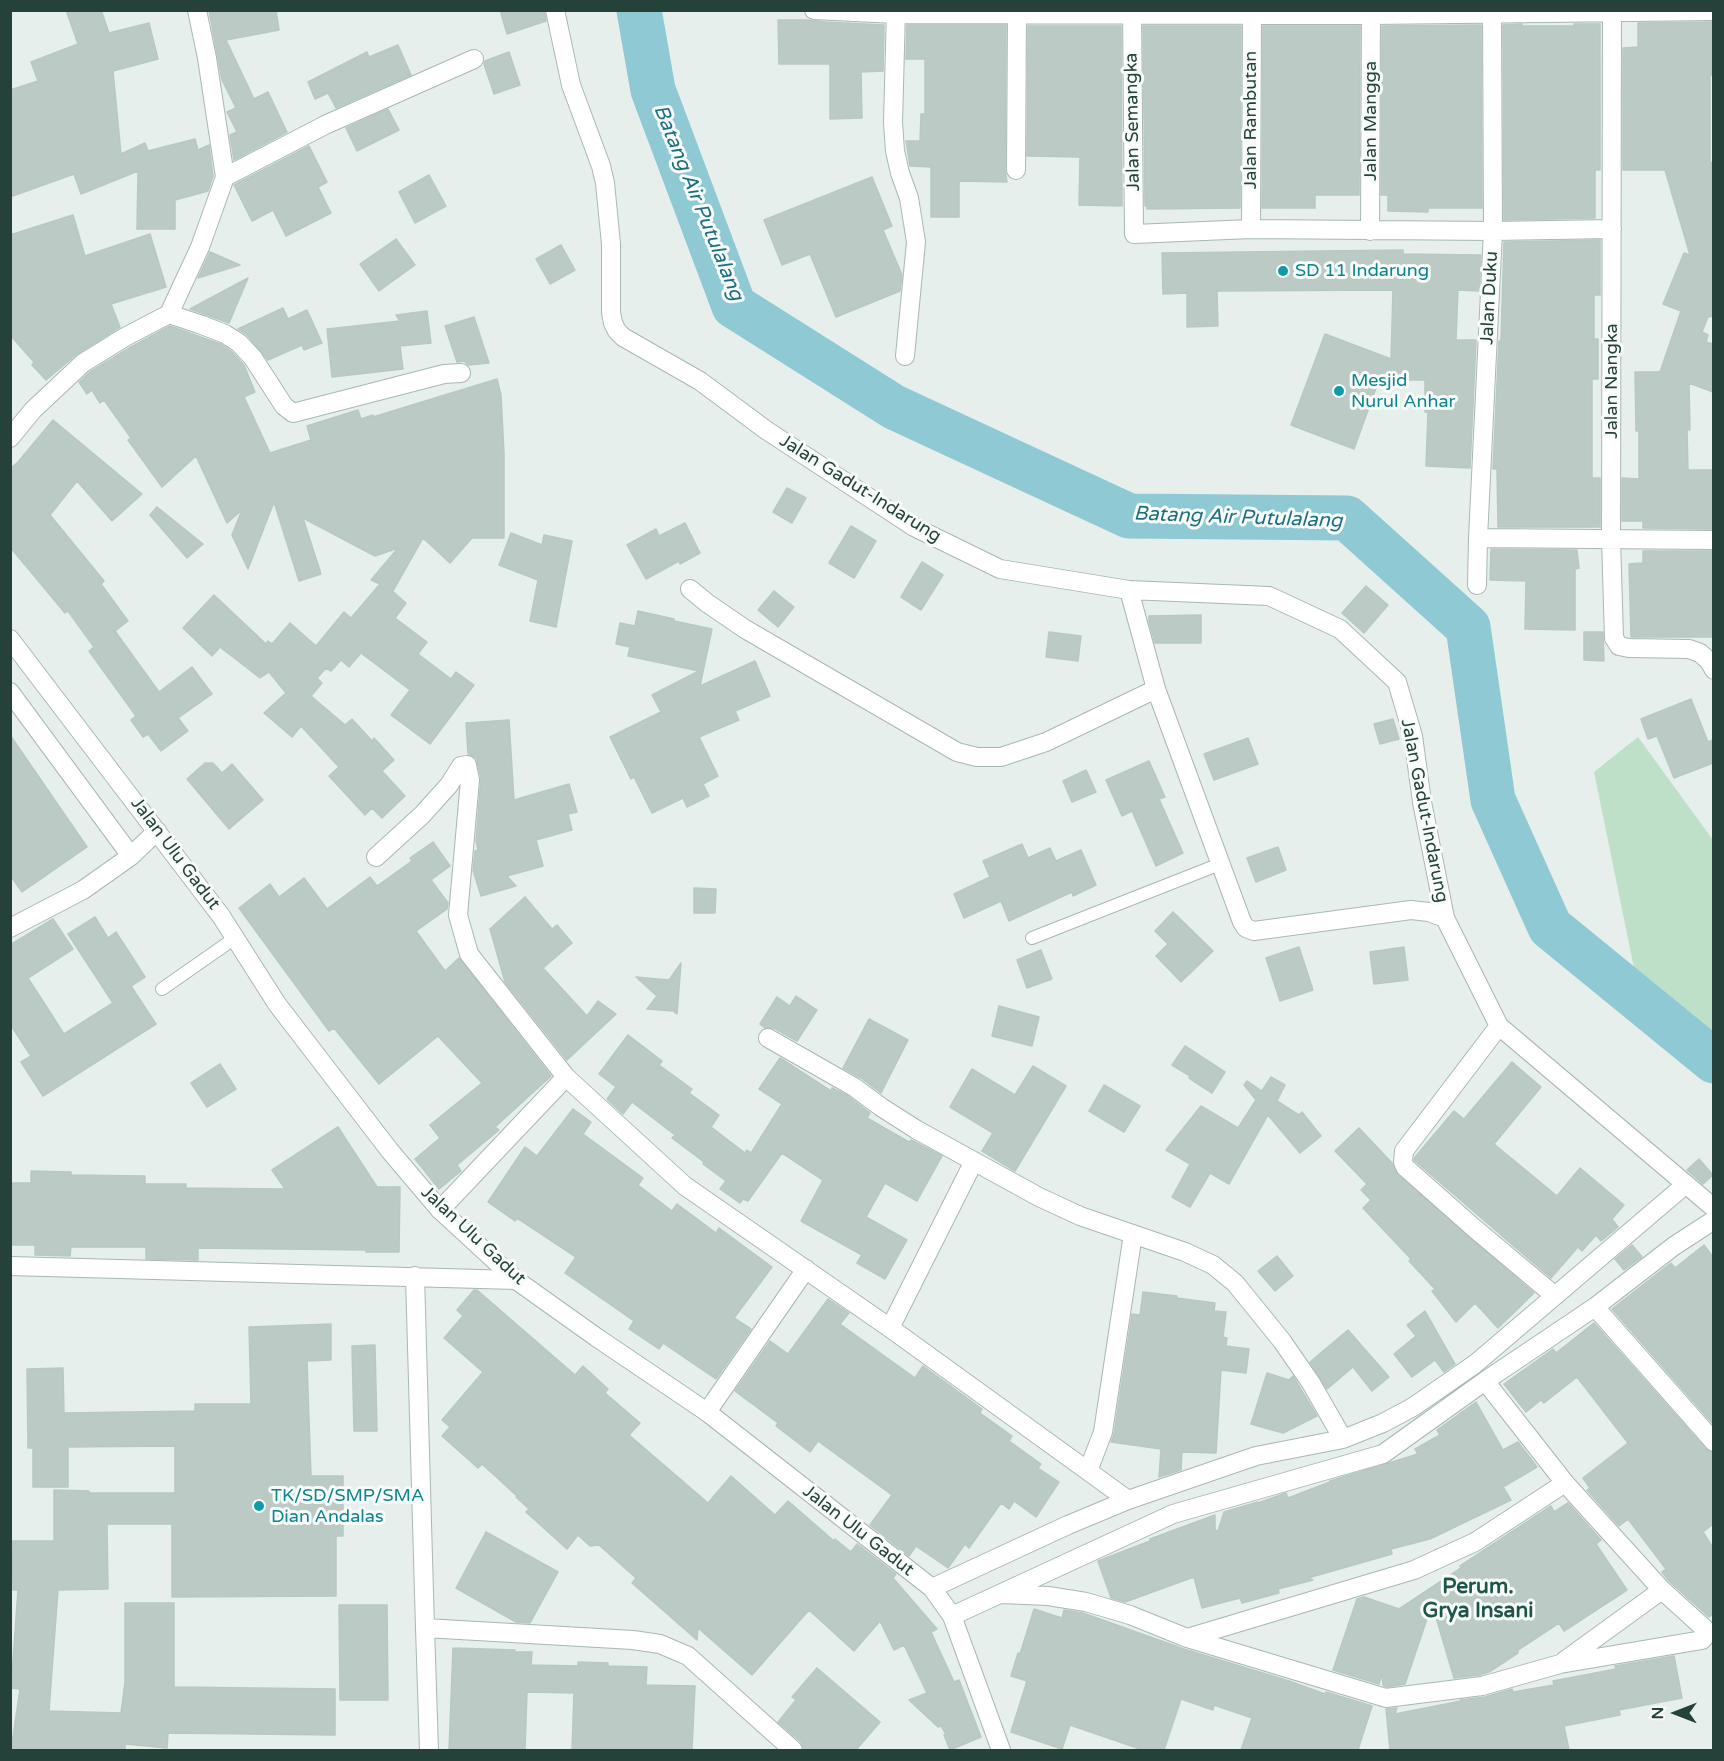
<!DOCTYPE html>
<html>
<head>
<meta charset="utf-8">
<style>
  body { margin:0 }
  #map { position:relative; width:1724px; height:1761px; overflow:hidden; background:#e6efeb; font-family:"Varela Round",sans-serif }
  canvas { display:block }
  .frame { position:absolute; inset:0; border:12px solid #24423a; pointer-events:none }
  .north { position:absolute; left:1646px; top:1683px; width:60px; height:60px; -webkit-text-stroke:4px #f7fbf9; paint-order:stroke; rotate:270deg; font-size:16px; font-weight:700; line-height:24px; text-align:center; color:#24423a }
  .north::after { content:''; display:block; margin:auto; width:21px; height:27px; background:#24423a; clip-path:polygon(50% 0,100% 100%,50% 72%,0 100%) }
</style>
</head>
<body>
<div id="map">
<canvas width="1724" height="1761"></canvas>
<div class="frame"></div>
<div class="north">N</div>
</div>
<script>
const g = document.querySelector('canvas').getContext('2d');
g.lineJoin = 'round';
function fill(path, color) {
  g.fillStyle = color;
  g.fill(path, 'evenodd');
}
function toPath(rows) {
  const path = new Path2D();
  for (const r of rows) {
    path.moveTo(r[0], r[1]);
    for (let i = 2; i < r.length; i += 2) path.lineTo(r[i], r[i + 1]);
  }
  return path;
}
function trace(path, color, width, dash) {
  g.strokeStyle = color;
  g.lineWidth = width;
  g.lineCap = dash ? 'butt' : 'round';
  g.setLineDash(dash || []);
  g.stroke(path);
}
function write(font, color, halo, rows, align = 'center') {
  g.font = font + ' "Varela Round",sans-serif';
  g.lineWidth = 6;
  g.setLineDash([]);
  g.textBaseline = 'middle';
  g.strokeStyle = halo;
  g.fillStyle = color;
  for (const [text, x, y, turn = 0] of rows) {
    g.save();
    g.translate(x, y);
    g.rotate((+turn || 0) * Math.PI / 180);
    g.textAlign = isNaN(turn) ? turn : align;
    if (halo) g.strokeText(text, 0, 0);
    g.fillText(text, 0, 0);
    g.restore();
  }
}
fill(toPath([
  [1638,737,1713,840,1713,1050,1634,968,1594,772]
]), '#bfe0c8');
trace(toPath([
  [639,10,653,90,734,306,894,407,1129,516,1347,518,1468,627,1493,800,1550,927,1714,1061]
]), '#8ec9d4', 45);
const building = toPath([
  [66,10,101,10,109,33,149,23,158,59,113,71,121,154,145,143,148,151,195,139,198,150,209,145,213,176,208,191,175,200,175,229,137,229,138,171,81,194,74,174,10,197,10,90,38,81,31,62,78,44,66,10],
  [209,10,276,10,279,30,226,40,254,99,268,92,287,132,234,160,230,135,237,132,227,112,236,108,222,80,209,10],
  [500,10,544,10,546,21,507,34,500,10],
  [778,20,808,20,826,22,884,25,883,71,861,72,862,118,830,119,830,64,779,64,778,20],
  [1713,22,1713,75,1710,75,1710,163,1713,162,1713,316,1708,317,1702,332,1708,335,1706,342,1713,344,1713,392,1689,383,1690,430,1687,430,1688,470,1713,470,1713,529,1643,528,1643,521,1622,521,1622,478,1639,479,1639,431,1636,431,1635,372,1660,372,1681,311,1663,304,1684,253,1690,255,1665,170,1623,170,1623,48,1638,47,1638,23,1713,22],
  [1522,24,1522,26,1574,26,1574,24,1600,24,1600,170,1595,170,1595,218,1504,220,1503,25,1522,24],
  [907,25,1006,25,1005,170,1007,182,959,181,959,217,931,217,931,167,910,166,906,141,920,141,921,114,925,114,925,59,906,59,907,25],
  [1481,25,1482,208,1428,208,1428,212,1388,211,1388,195,1381,195,1382,26,1481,25],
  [1028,26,1121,26,1122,206,1079,205,1080,157,1027,156,1028,26],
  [1143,26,1241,26,1240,208,1147,209,1147,206,1145,206,1143,26],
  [1263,26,1360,26,1359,195,1315,195,1315,208,1262,208,1263,26],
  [398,45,411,75,336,108,328,93,315,99,308,82,367,52,369,57,398,45],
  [509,52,520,85,494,94,484,64,485,61,509,52],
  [388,109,399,130,357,151,346,128,388,109],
  [309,146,327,182,318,187,331,213,286,236,273,210,252,221,234,185,309,146],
  [429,175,446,206,415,223,399,192,429,175],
  [872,177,892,226,883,230,902,275,900,291,836,317,810,254,782,265,764,220,872,177],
  [73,215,85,256,150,234,166,287,111,304,120,327,77,354,46,380,32,365,34,362,10,335,10,235,73,215],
  [396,239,415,265,379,291,360,264,396,239],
  [1600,240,1600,295,1594,295,1594,339,1598,339,1598,379,1592,379,1592,478,1600,478,1600,527,1498,527,1497,469,1493,469,1499,341,1501,341,1504,242,1600,240],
  [561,245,575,270,550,284,536,259,561,245],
  [1403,250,1403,254,1481,255,1479,291,1458,290,1456,340,1476,340,1470,468,1426,466,1428,412,1425,412,1425,380,1379,380,1354,449,1291,425,1325,334,1391,359,1393,290,1217,291,1218,326,1187,327,1187,293,1163,294,1162,253,1403,250],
  [210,252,240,265,198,278,210,252],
  [248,278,229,323,190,309,248,278],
  [283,308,288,319,307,310,322,343,304,350,302,345,268,360,247,335,238,329,283,308],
  [427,311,431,343,400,346,403,369,332,377,327,329,400,321,396,315,427,311],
  [474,317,489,363,468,365,464,361,457,362,445,326,474,317],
  [170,326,220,344,232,352,244,365,255,392,244,397,270,453,311,440,307,426,358,410,361,419,373,415,373,417,497,379,501,395,504,454,504,538,472,538,450,563,423,538,393,591,391,590,406,603,395,618,427,642,418,654,451,679,456,672,474,685,430,744,391,715,410,690,361,653,349,667,341,660,331,671,326,668,317,678,322,683,311,696,345,725,352,719,372,741,374,738,394,760,382,771,405,796,382,818,372,808,365,815,329,776,339,767,301,726,292,737,264,713,286,693,269,672,260,678,220,647,212,656,183,628,214,595,266,644,268,641,272,644,290,623,316,646,344,612,351,618,380,584,371,580,398,548,375,556,303,518,321,574,299,581,274,502,248,569,232,535,242,510,227,523,196,456,162,487,128,440,131,438,104,400,100,403,92,390,87,394,79,382,90,372,131,347,170,326],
  [53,420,142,494,112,521,77,481,50,515,104,581,101,584,128,621,115,631,159,692,192,667,212,694,178,718,188,731,161,751,148,734,143,737,131,720,136,716,89,651,94,647,68,611,65,613,10,547,10,469,18,462,53,420],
  [787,488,806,498,792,523,773,512,787,488],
  [157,507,203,544,187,558,150,515,157,507],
  [685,523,700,553,680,564,679,561,646,579,627,545,656,529,659,536,685,523],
  [851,526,876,541,854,578,829,563,851,526],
  [511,533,542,545,544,535,572,541,556,627,530,621,538,580,499,565,511,533],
  [1491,549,1577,550,1579,568,1575,569,1575,630,1525,629,1526,581,1490,580,1491,549],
  [1643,551,1713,551,1713,637,1631,637,1629,564,1643,563,1643,551],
  [922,562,943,575,921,610,901,597,922,562],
  [1366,586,1388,605,1364,633,1342,613,1366,586],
  [774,591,794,607,778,627,758,610,774,591],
  [638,611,674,619,674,621,712,629,700,686,755,661,770,696,735,711,739,720,699,737,718,776,703,784,709,796,687,807,683,798,652,813,634,777,631,779,610,737,661,712,652,695,699,671,628,656,630,647,616,644,620,623,635,626,638,611],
  [1201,615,1201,643,1155,643,1149,622,1149,616,1201,615],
  [1049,632,1081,636,1078,661,1046,657,1049,632],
  [1584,632,1603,632,1604,661,1584,660,1584,632],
  [1691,699,1708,742,1713,740,1713,763,1674,778,1657,736,1648,739,1641,719,1691,699],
  [1393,719,1399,739,1380,744,1374,724,1393,719],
  [509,720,514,800,569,784,577,812,568,814,572,830,536,840,543,866,507,876,516,886,481,896,473,870,475,851,478,850,476,841,481,778,476,758,468,754,466,723,509,720],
  [10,735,87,847,22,892,10,875,10,735],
  [1248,738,1258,764,1214,780,1204,754,1248,738],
  [1149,761,1165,797,1159,799,1183,853,1156,866,1132,811,1122,816,1106,780,1149,761],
  [205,763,213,763,222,773,232,764,263,800,229,829,187,779,205,763],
  [1086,770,1096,792,1072,802,1063,781,1086,770],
  [433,842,450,866,431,880,448,903,447,909,416,931,445,971,459,958,551,1076,495,1127,499,1130,457,1165,461,1171,439,1189,415,1159,440,1138,430,1125,482,1083,438,1036,379,1084,334,1028,329,1031,239,908,270,884,279,897,304,878,327,909,370,877,377,886,412,861,410,858,433,842],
  [1022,844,1028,858,1050,848,1056,861,1081,850,1096,885,1073,896,1072,892,1009,921,1001,901,964,918,954,894,990,877,983,861,1022,844],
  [1278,847,1286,870,1256,882,1247,858,1278,847],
  [694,888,716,889,715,913,694,913,694,888],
  [525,897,552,929,557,925,572,943,543,968,587,1016,598,1001,616,1014,567,1060,505,982,490,929,525,897],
  [1173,912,1213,951,1181,982,1156,956,1168,944,1155,931,1173,912],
  [95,917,108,938,116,932,145,977,131,986,156,1024,43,1096,21,1062,31,1056,10,1024,10,945,53,919,73,949,28,978,64,1034,113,1003,68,934,95,917],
  [1299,947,1313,990,1280,1001,1266,958,1299,947],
  [1404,947,1408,980,1374,984,1370,952,1404,947],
  [1041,950,1052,979,1027,988,1017,960,1041,950],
  [681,963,677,1014,673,1011,647,1009,657,996,636,977,669,980,681,963],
  [796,996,817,1010,797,1041,774,1028,765,1028,760,1024,777,997,790,1006,796,996],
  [999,1006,1039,1017,1032,1046,992,1036,999,1006],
  [869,1019,908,1040,881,1093,861,1078,843,1068,869,1019],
  [628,1035,662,1061,659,1065,692,1089,689,1093,719,1115,711,1127,745,1153,747,1150,751,1153,782,1104,759,1089,780,1058,831,1091,832,1088,848,1096,870,1113,867,1118,909,1142,911,1140,942,1156,917,1201,885,1183,866,1217,907,1240,885,1279,857,1263,862,1255,801,1221,823,1180,782,1153,748,1201,743,1199,740,1203,720,1189,726,1181,703,1164,704,1162,672,1138,675,1135,632,1102,623,1114,607,1099,616,1087,599,1074,628,1035],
  [1185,1046,1225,1072,1212,1093,1189,1078,1190,1076,1172,1065,1185,1046],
  [1512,1062,1541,1087,1494,1144,1557,1196,1580,1168,1624,1205,1612,1219,1618,1227,1601,1241,1596,1235,1582,1251,1578,1247,1551,1278,1414,1160,1415,1157,1454,1111,1464,1119,1512,1062],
  [220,1064,236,1089,207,1107,191,1083,220,1064],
  [1033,1066,1066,1086,1015,1171,982,1151,993,1133,950,1107,972,1069,1015,1095,1033,1066],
  [1271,1077,1285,1085,1277,1101,1299,1115,1302,1112,1321,1136,1300,1153,1268,1115,1229,1184,1210,1173,1190,1207,1172,1197,1190,1164,1166,1150,1201,1106,1238,1128,1256,1100,1244,1085,1247,1081,1262,1091,1271,1077],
  [1104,1085,1140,1106,1124,1132,1089,1111,1104,1085],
  [573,1109,591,1122,583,1134,643,1178,638,1185,672,1211,677,1204,716,1233,719,1228,772,1267,734,1318,751,1329,716,1379,663,1343,659,1349,629,1329,634,1321,565,1273,576,1257,517,1218,515,1221,488,1202,525,1147,537,1156,573,1109],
  [338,1127,377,1187,400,1187,399,1252,366,1252,366,1250,198,1248,198,1260,146,1259,146,1247,71,1247,70,1256,35,1255,35,1245,10,1245,10,1183,31,1183,31,1171,71,1172,71,1175,145,1176,145,1184,186,1184,186,1188,285,1189,272,1170,338,1127],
  [1359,1128,1392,1163,1398,1175,1534,1293,1498,1328,1475,1303,1456,1322,1432,1291,1435,1289,1409,1261,1411,1259,1363,1208,1371,1200,1361,1190,1367,1184,1335,1151,1359,1128],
  [1699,1159,1713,1175,1703,1184,1687,1170,1699,1159],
  [1632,1245,1642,1257,1624,1270,1615,1259,1632,1245],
  [1704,1245,1713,1257,1713,1424,1612,1309,1671,1263,1675,1268,1704,1245],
  [1277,1256,1293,1276,1275,1291,1258,1271,1277,1256],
  [474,1290,477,1290,575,1375,583,1366,608,1389,605,1393,640,1423,629,1435,708,1503,731,1476,775,1515,788,1501,834,1541,835,1539,851,1552,857,1544,896,1574,893,1578,937,1629,931,1632,954,1682,959,1680,981,1737,950,1750,944,1735,946,1734,941,1726,938,1727,909,1700,927,1693,904,1645,894,1650,880,1621,854,1651,809,1610,752,1675,698,1628,697,1640,632,1583,636,1578,599,1545,590,1546,578,1535,567,1549,526,1512,529,1509,516,1497,517,1496,482,1464,478,1468,442,1436,450,1427,442,1420,483,1372,444,1338,463,1316,457,1310,474,1290],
  [1143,1292,1177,1296,1177,1298,1215,1303,1214,1311,1226,1312,1223,1337,1227,1338,1226,1346,1249,1349,1246,1373,1221,1370,1216,1453,1182,1452,1181,1470,1159,1477,1161,1449,1111,1442,1114,1434,1132,1314,1140,1315,1143,1292],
  [828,1299,849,1313,840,1324,915,1378,923,1366,982,1409,980,1413,1012,1436,1009,1441,1041,1464,1038,1468,1059,1482,1036,1517,1014,1501,1009,1509,1001,1503,969,1548,965,1544,948,1568,916,1546,909,1556,870,1525,892,1495,818,1441,810,1452,776,1426,778,1423,735,1391,770,1341,788,1354,828,1299],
  [1425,1311,1455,1364,1444,1372,1435,1360,1412,1377,1394,1354,1416,1336,1407,1325,1425,1311],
  [1594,1323,1706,1449,1713,1453,1713,1524,1703,1532,1713,1548,1713,1614,1709,1617,1669,1581,1662,1572,1666,1569,1628,1519,1619,1526,1587,1490,1590,1488,1583,1478,1628,1443,1577,1377,1544,1403,1541,1400,1526,1412,1504,1384,1553,1349,1556,1353,1594,1323],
  [331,1324,331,1360,307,1361,311,1476,343,1476,343,1536,336,1536,336,1596,172,1597,172,1524,107,1524,108,1589,58,1590,49,1711,121,1713,125,1682,125,1603,174,1603,174,1687,335,1689,335,1735,168,1733,167,1748,125,1744,125,1750,11,1750,20,1689,11,1688,18,1590,13,1590,12,1541,54,1541,54,1490,89,1491,89,1493,175,1493,175,1446,68,1447,68,1487,33,1487,33,1448,28,1448,27,1369,63,1368,64,1413,195,1411,195,1404,251,1404,249,1327,331,1324],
  [1348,1330,1389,1377,1372,1391,1353,1367,1327,1389,1310,1362,1348,1330],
  [375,1345,377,1431,354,1431,352,1346,375,1345],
  [1267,1373,1289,1380,1293,1376,1317,1416,1283,1433,1251,1424,1267,1373],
  [1476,1402,1503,1450,1518,1442,1537,1467,1503,1487,1511,1500,1430,1539,1391,1549,1392,1554,1308,1578,1313,1580,1278,1589,1279,1593,1242,1603,1240,1598,1202,1608,1194,1577,1125,1602,1111,1598,1098,1561,1150,1541,1150,1539,1215,1515,1215,1530,1218,1531,1224,1512,1258,1502,1258,1503,1286,1493,1288,1498,1330,1482,1330,1481,1418,1454,1415,1449,1440,1435,1437,1430,1476,1402],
  [1568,1503,1601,1540,1596,1544,1627,1590,1564,1631,1559,1623,1518,1650,1518,1653,1489,1672,1480,1675,1454,1678,1432,1604,1405,1684,1387,1687,1383,1685,1382,1674,1379,1684,1333,1670,1357,1599,1364,1597,1399,1609,1461,1568,1460,1566,1551,1506,1554,1512,1568,1503],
  [486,1532,558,1572,530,1623,516,1622,456,1588,486,1532],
  [339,1605,387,1605,388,1700,340,1700,339,1605],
  [1034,1609,1062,1618,1064,1610,1083,1613,1184,1649,1289,1681,1325,1694,1326,1692,1372,1706,1358,1750,1241,1750,1252,1718,1214,1705,1213,1710,1181,1699,1164,1750,1143,1750,1070,1725,1062,1749,1011,1732,1027,1681,1011,1676,1018,1653,1020,1654,1034,1609],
  [453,1648,515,1650,514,1652,532,1652,531,1665,578,1666,578,1662,608,1663,608,1666,647,1667,646,1685,695,1686,692,1750,572,1750,574,1693,527,1692,525,1750,449,1750,453,1648],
  [1674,1656,1682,1698,1619,1710,1620,1715,1564,1726,1569,1750,1390,1750,1386,1709,1397,1708,1395,1714,1461,1701,1460,1700,1485,1697,1512,1689,1513,1692,1554,1685,1553,1681,1616,1669,1615,1666,1674,1656],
  [817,1668,880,1722,856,1750,804,1750,801,1742,778,1722,796,1700,792,1697,817,1668]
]);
fill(building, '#bbcac4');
trace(building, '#b8c9c2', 1.5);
const service = toPath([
  [1032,938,1220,864],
  [162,989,235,938]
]);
const minor = toPath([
  [555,10,571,85,601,166,605,183,611,244,611,312,613,323,617,331,623,337,700,381,766,430,914,527,1000,569,1129,590,1269,596,1340,629,1397,682,1413,736,1422,802,1445,918,1499,1026,1714,1208],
  [814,10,896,14,1371,15,1714,11],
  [896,10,893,123,895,151,900,173,909,198,916,242,905,356],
  [1132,10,1134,234,1251,229,1493,231,1612,229],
  [1612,10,1611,539,1614,638,1619,646,1629,648,1689,649,1700,653,1709,661,1714,670],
  [1016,170,1017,10],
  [225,177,325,125,474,59],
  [1251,229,1252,10],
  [1370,231,1371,10],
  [169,314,200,247,225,177,207,58,197,10],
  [10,438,33,410,83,363,125,337,169,314,202,325,225,334,239,343,253,358,284,406,293,413,444,374,461,373],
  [1478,538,1714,540],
  [1477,585,1478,538,1493,231,1492,10],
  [690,589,707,603,745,629,957,752,977,757,1001,757,1046,742,1156,689],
  [1129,590,1156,689,1242,922,1246,928,1254,931,1411,910,1429,912,1445,918],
  [10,692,131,856],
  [376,857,422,815,449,785,461,766,467,765,470,780,458,915,469,954,566,1077,685,1186,890,1328,1128,1500],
  [10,928,83,890,131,856,157,831],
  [1499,1026,1404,1151,1403,1162,1405,1167,1474,1228,1555,1296],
  [768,1038,854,1087,881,1107,917,1130,1039,1197,1080,1216,1185,1252,1213,1265,1235,1283,1282,1341,1311,1383,1343,1439,1383,1423,1413,1407,1475,1364,1685,1185],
  [440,1210,566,1077],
  [10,1266,516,1280],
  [415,1276,425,1628],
  [1595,1307,1714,1442],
  [890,1328,974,1161],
  [707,1412,806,1269],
  [1088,1471,1103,1432,1133,1234],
  [932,1588,1068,1525,1128,1500,1256,1456,1343,1439],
  [1002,1594,1048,1596,1086,1602,1130,1615,1187,1638,1386,1698,1482,1686,1560,1664,1702,1640,1707,1634,1705,1629,1662,1590,1565,1483,1485,1381],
  [952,1616,1173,1514,1383,1454,1485,1381,1595,1307,1674,1246,1714,1220],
  [1187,1638,1414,1570,1475,1542,1565,1483],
  [1564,1661,1662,1590],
  [429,1750,425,1628,633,1640,660,1644,688,1656,793,1750]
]);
const tertiary = toPath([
  [10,639,221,916,277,1004,390,1151,440,1210,516,1280,596,1337,707,1412,932,1588,952,1616,1001,1750]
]);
trace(service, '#a8b8b2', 14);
trace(minor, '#a8b8b2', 20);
trace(tertiary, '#a8b8b2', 20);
trace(service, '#fff', 12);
trace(minor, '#fff', 18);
trace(tertiary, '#fff', 18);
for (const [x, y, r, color] of [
  [1283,271,6,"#0f9aa8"],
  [1339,391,6,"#0f9aa8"],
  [259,1506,6,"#0f9aa8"]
]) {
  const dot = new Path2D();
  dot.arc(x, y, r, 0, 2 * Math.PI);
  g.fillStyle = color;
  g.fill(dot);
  trace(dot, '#f7fbf9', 2);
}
write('18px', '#24423a', '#f7fbf9', [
  ["Jalan Rambutan",1251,120,-90],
  ["Jalan Mangga",1371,121,-90],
  ["Jalan Semangka",1133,122,-91],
  ["Jalan Duku",1490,298,-87],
  ["Jalan Nangka",1612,381,-90],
  ["Jalan Gadut-Indarung",860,489,32],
  ["Jalan Gadut-Indarung",1424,811,79],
  ["Jalan Ulu Gadut",175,854,53],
  ["Jalan Ulu Gadut",473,1236,43],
  ["Jalan Ulu Gadut",858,1531,38]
]);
write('18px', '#0d838f', '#f7fbf9', [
  ["SD 11 Indarung",1295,271],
  ["Mesjid",1351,381],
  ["Nurul Anhar",1351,402],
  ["TK/SD/SMP/SMA",271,1496],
  ["Dian Andalas",271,1517]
], 'left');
write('italic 20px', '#1c6f80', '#f7fbf9', [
  ["Batang Air Putulalang",698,203,68],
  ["Batang Air Putulalang",1238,518,2]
]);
write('bold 21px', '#1f5548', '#f7fbf9', [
  ["Perum.",1478,1587],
  ["Grya Insani",1478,1611]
]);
</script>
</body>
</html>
